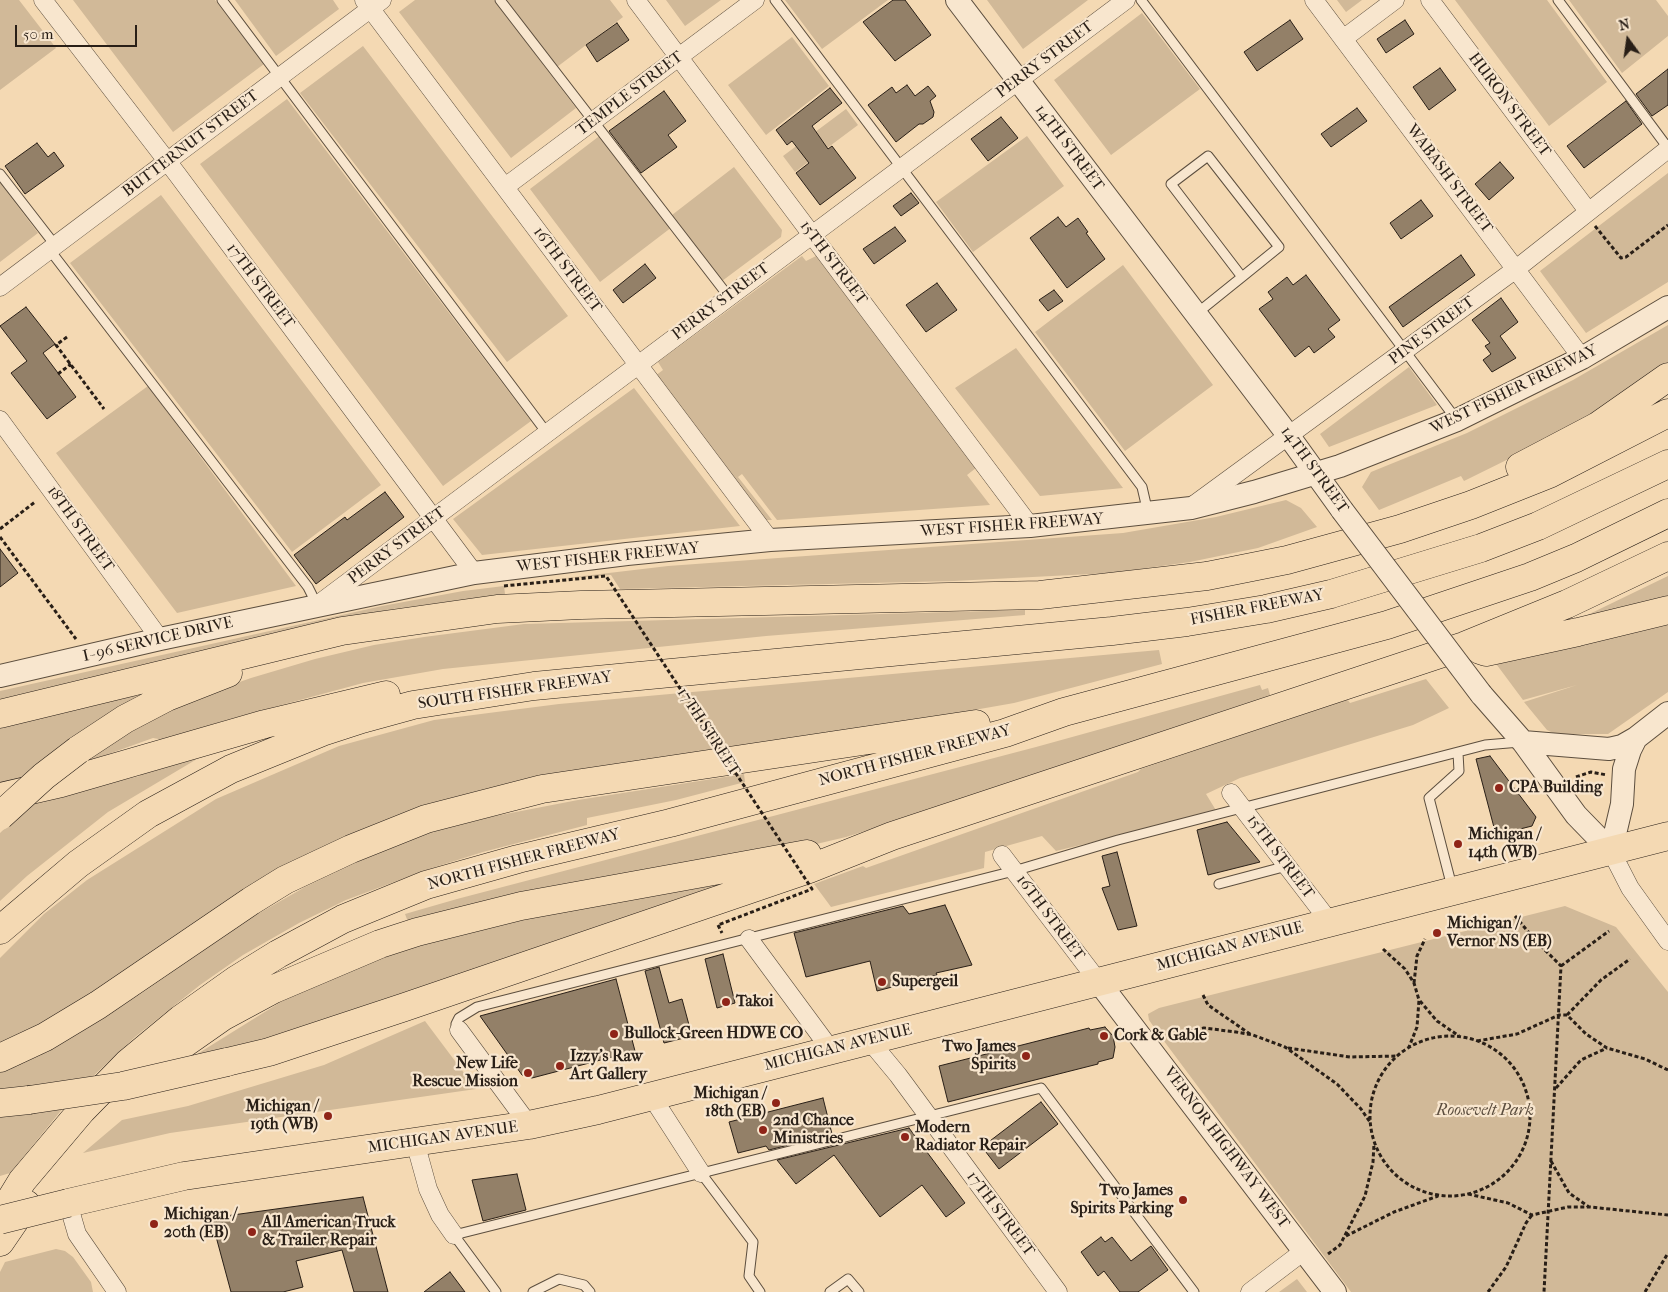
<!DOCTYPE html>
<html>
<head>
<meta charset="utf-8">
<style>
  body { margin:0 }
  #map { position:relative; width:1668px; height:1292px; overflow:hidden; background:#f4d9b3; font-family:"IM FELL French Canon",serif }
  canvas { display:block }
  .north { position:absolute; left:1603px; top:15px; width:50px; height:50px; -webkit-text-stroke:4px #f8e6ce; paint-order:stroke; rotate:346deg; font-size:14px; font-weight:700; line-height:20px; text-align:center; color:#291f17 }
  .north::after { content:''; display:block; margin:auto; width:18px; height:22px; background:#291f17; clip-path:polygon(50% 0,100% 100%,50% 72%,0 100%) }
  .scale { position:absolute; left:15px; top:25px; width:122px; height:22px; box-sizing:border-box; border:2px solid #291f17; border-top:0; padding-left:6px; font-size:15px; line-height:18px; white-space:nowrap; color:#291f17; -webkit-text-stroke:4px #f8e6ce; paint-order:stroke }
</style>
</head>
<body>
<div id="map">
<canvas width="1668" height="1292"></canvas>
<div class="north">N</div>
<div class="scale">50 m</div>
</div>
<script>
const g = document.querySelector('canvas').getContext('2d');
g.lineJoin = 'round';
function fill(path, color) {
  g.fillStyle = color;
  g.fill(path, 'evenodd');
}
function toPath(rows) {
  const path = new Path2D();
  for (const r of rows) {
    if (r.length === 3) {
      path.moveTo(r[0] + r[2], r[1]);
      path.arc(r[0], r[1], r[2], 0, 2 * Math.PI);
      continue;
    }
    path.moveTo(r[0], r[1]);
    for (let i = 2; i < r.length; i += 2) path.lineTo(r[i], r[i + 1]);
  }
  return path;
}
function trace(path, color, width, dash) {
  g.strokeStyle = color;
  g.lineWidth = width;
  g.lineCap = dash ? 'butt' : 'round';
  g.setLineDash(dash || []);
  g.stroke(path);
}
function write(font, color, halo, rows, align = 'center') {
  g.font = font + ' "IM FELL French Canon",serif';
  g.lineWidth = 4.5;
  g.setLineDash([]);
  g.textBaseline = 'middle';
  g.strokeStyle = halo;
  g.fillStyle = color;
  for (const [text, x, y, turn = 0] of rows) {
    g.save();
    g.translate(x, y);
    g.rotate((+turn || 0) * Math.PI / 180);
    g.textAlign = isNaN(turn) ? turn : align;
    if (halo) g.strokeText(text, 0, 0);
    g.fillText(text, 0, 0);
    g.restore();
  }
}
fill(toPath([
  [0,0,19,0,56,48,0,90],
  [73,0,215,0,264,64,173,132],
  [235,0,333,0,339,9,276,56],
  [415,0,494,0,576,108,511,158,399,12],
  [507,0,610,0,623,17,557,67],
  [666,0,721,0,685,26],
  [785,0,888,0,822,49],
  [987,0,1088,0,1023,49],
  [1337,0,1362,0,1346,12],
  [1455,0,1547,0,1607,82,1549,126],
  [1569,0,1656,0,1668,16,1668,36,1622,73],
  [1142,13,1200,89,1111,155,1054,80],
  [792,37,829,86,766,135,728,85],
  [363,46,568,316,507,362,300,93],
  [287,99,531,421,443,486,200,164],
  [846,109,858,125,795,172,783,156],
  [602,134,672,227,600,282,530,189],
  [1027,136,1064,186,973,252,936,202],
  [734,167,782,230,781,237,722,281,672,215],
  [1668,173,1668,282,1586,333,1540,271],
  [0,183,38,233,0,262],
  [161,195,381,485,292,552,70,263],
  [802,256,806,261,816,256,976,468,967,475,990,505,777,520,742,474,738,477,772,520,763,520,655,376,663,370,658,362],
  [1123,265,1213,385,1125,451,1035,332],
  [1668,325,1668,366,1618,398,1543,442,1464,481,1461,476,1379,510,1362,487,1371,472,1467,433,1573,380],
  [1016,348,1123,488,1040,496,955,388],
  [1409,367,1437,405,1329,447,1320,434],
  [148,386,296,586,177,613,56,453],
  [634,388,740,526,482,555,453,519],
  [1286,500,1301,508,1317,527,1258,548,1190,562,1111,573,954,581,620,589,611,575,558,579,668,566,1123,533,1216,517],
  [1668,576,1668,604,1575,621],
  [504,586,505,594,393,609,347,618,0,704,0,691,382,606,463,591],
  [1025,610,1025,615,766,636,443,669,363,683,226,720,164,740,153,738,78,765,111,742,161,714,208,693,251,678,315,659,374,645,424,637,524,624],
  [1668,621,1668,692,1608,734,1555,734,1547,730,1524,702,1577,685,1523,700,1494,661],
  [1159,650,1162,664,1014,703,433,805,83,1003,0,1046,0,958,44,914,87,880,216,799,339,746,434,720,559,704],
  [1426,679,1449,708,1413,725,1240,778,1206,794,1217,812,1056,851,1042,836,985,852,984,868,831,907,814,884,863,866,866,868,1138,772,1141,769,1347,699,1350,703],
  [1260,685,1262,690,1268,688,1270,695,907,818,846,837,774,854,408,922,405,914,457,899,1036,747],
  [136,693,137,700,26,778,0,784,0,728],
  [209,754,197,759,108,812,27,876,0,901,0,833,35,800,140,776,139,768],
  [744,774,745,782,676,800,587,818,587,825,483,852,429,869,346,900,299,923,243,955,200,985,135,1037,89,1080,0,1091,0,1072,32,1058,87,1028,142,993,249,919,305,887,366,858,423,834,490,817,578,800],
  [728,883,319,1025,186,1061,292,995,400,951,463,932,527,918],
  [1565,906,1616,927,1668,992,1668,1292,1351,1292,1158,1033,1149,1020,1148,1014,1159,1008],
  [425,1021,476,1089,170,1133,83,1153,122,1120,188,1106,324,1065],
  [64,1107,10,1173,0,1176,0,1115],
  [56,1249,65,1251,73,1257,91,1282,93,1292,0,1292,0,1272,5,1262],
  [1297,1279,1307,1292,1279,1292]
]), '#d1b998');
const building = toPath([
  [893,0,905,0,931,35,895,61,863,22,893,0],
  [1290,20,1303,39,1257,71,1244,52,1290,20],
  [1405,20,1414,34,1386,53,1377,39,1405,20],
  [617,23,629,40,597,62,586,45,617,23],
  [1440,68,1456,90,1429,110,1413,87,1440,68],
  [1668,69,1668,105,1652,116,1636,94,1668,69],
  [907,85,915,96,928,86,936,96,930,101,934,112,933,117,923,124,919,124,896,142,868,105,892,87,896,93,907,85],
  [830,88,842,103,812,126,828,149,832,146,856,178,820,205,796,173,809,163,792,141,787,145,776,130,830,88],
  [664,91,686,121,668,135,677,147,641,173,609,131,664,91],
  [1626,101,1642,124,1584,168,1567,146,1626,101],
  [1357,108,1367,121,1331,147,1321,134,1357,108],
  [1001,117,1018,138,988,161,971,139,1001,117],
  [37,143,48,157,54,152,64,166,25,194,5,166,37,143],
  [1500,162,1514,178,1489,200,1475,184,1500,162],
  [911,193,919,203,901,216,893,206,911,193],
  [1421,200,1433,216,1401,239,1390,223,1421,200],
  [1058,217,1066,227,1078,218,1088,232,1086,233,1105,259,1067,288,1030,238,1058,217],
  [895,227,906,241,874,264,863,249,895,227],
  [1461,255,1475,275,1403,327,1389,307,1461,255],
  [645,264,656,278,623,303,613,290,645,264],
  [1306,275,1340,320,1328,329,1335,337,1314,353,1309,346,1295,357,1259,309,1273,299,1268,292,1287,277,1293,285,1306,275],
  [937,283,957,310,926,332,906,305,937,283],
  [1054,290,1063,301,1048,311,1039,300,1054,290],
  [1501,298,1518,322,1500,336,1516,358,1492,372,1483,360,1491,354,1485,346,1490,343,1472,320,1501,298],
  [26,307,55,344,43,353,76,397,47,419,11,373,27,361,0,326,26,307],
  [385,492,404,517,316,584,294,555,345,517,347,520,385,492],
  [0,549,18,573,0,587,0,549],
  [1490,756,1536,817,1532,826,1496,835,1476,759,1490,756],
  [1227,822,1260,862,1208,875,1197,830,1227,822],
  [1117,852,1137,926,1118,930,1102,888,1110,886,1102,856,1117,852],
  [945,905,972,965,936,973,937,975,877,991,870,961,806,977,794,933,903,906,909,914,945,905],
  [723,954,735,1003,717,1008,705,959,723,954],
  [659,967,669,1003,682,999,692,1036,664,1043,645,971,659,967],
  [616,979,635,1051,532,1078,522,1075,480,1016,616,979],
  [1105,1027,1113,1036,1115,1047,1113,1058,1098,1062,1098,1064,948,1102,939,1066,1089,1028,1090,1030,1105,1027],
  [823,1098,832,1134,769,1150,766,1146,738,1153,729,1122,823,1098],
  [1041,1102,1058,1124,999,1169,982,1147,1041,1102],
  [909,1128,965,1203,946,1217,922,1185,880,1217,834,1155,796,1184,777,1160,909,1128],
  [517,1174,526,1210,483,1221,472,1180,517,1174],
  [363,1197,388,1292,354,1292,342,1250,296,1261,303,1287,283,1292,231,1292,211,1218,363,1197],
  [1101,1237,1105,1242,1112,1237,1131,1261,1151,1246,1168,1270,1138,1292,1120,1292,1104,1271,1098,1276,1081,1252,1101,1237],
  [450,1272,465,1292,424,1292,450,1272]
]);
fill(building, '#938068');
trace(building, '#291f17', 1);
const service = toPath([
  [222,0,547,433],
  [500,0,729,297],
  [775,0,1142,487,1148,513],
  [1141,0,1456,419],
  [1558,0,1668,148],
  [0,174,55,245],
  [49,249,308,587,317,605],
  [1196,314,1232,285,1242,277,1279,247,1208,156,1171,184,1242,277],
  [1219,884,1287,866],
  [1452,887,1429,798,1459,771,1458,753],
  [459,1030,456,1024,459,1018,477,1007,1014,871,1118,840,1485,745,1520,742],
  [701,1173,753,1242,749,1276,760,1292],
  [496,1292,454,1235,1041,1088,1194,1292],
  [533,1292,559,1279,584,1285,590,1292],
  [830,1292,848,1279,859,1292]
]);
const minor = toPath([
  [43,0,177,174,474,573],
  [364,0,770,540],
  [636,0,1030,526],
  [1314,0,1582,358],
  [1430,0,1588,211],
  [1343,39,1395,0],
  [505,187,755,0],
  [0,287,382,0],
  [0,420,160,639],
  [1195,504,1516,269,1668,149],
  [320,603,1126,0],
  [1231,793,1329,921],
  [1611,851,1630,888,1668,941],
  [1002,855,1098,981],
  [749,939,831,1050],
  [459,1030,529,1125],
  [869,1040,898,1075,1058,1292],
  [652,1097,701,1173],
  [415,1142,428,1189,440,1215,454,1235],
  [68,1203,77,1234,117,1292],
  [1250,1292,1304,1251]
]);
const tertiary = toPath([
  [957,0,1288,435,1342,510],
  [0,676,160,639,474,573,627,554,770,540,1030,526,1191,508,1254,492,1340,466,1457,420,1582,358,1668,307],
  [1481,694,1523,742,1576,815,1611,851],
  [1523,742,1609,749,1622,746,1636,738],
  [1611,851,1622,804,1624,769,1630,750,1636,738,1668,713],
  [1098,981,1335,1292]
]);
const primary = toPath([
  [68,1203,184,1176,529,1125,598,1110,1668,836]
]);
const motorway = toPath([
  [1520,467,1598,426,1668,377],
  [1480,650,1486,652,1578,632,1668,610],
  [0,714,342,631,497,609,581,605,1040,595,1207,576,1287,560,1400,529,1471,505,1549,474,1668,413],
  [78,750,125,719,167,697,228,673],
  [0,797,61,783,265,724,386,695],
  [0,930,78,864,148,814,231,769,322,732,362,719,413,705,534,686,1112,631,1187,622,1266,609,1331,594,1481,548,1538,526,1668,464],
  [0,1058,45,1037,98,1005,251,901,285,880,351,849,426,819,542,789,976,724],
  [227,1062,269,1052,405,1007,809,869,892,836,1464,646,1567,604,1668,556],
  [152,1066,222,1017,274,989,380,944,417,932,521,906,807,854],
  [0,1103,29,1100],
  [0,1217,22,1181,82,1110,128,1063,181,1019,236,980,278,954,343,919,426,885,518,859,670,823,1005,733,1064,712,1387,625,1530,577,1576,558,1668,513],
  [0,1242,26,1204]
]);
trace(service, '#5c4e3e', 11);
trace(minor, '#5c4e3e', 19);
trace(tertiary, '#5c4e3e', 24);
trace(primary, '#291f17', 29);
trace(motorway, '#291f17', 29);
trace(toPath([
  [1595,226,1621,258,1626,257,1668,225],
  [67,337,56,345,104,409],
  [58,374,71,364],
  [0,529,35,502],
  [0,537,76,639],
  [1576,777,1591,772,1607,775],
  [1515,916,1535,940,1561,966,1544,1292],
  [718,925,722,933],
  [1383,949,1405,969,1414,983,1419,1000,1417,1027,1409,1047],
  [1561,966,1609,931],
  [1414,983,1417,956,1425,939],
  [1203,995,1208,1005,1250,1034],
  [1420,1001,1437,1021,1459,1036],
  [1567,1015,1601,980,1630,959],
  [1183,1033,1204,1028,1236,1032,1253,1035,1285,1047,1337,1084,1361,1109,1370,1122],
  [1450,1116,80],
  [1477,1041,1517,1034,1559,1015,1567,1015,1586,1034,1607,1048,1645,1059,1668,1070],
  [1288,1048,1350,1057,1398,1056],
  [1556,1088,1581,1060,1607,1048],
  [1551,1161,1569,1193,1589,1207],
  [1468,1194,1508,1203,1532,1215,1568,1207,1590,1207,1668,1215],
  [1346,1236,1394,1212,1438,1196],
  [1328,1254,1340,1245,1365,1196,1373,1162,1374,1144],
  [1488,1292,1506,1267,1526,1223,1532,1215],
  [1645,1292,1668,1253]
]), '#291f17', 3, [4, 2.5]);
trace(service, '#f8e6ce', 9);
trace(minor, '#f8e6ce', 18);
trace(tertiary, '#f8e6ce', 22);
trace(primary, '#f4d9b3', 28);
trace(motorway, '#f4d9b3', 28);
const tertiaryBridge = toPath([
  [1342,510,1481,694]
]);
const primaryBridge = toPath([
  [0,1220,68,1203]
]);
const motorwayBridge = toPath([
  [0,816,44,776,78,750],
  [29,1100,123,1086,227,1062]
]);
trace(tertiaryBridge, '#5c4e3e', 24, []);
trace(primaryBridge, '#291f17', 29, []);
trace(motorwayBridge, '#291f17', 29, []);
trace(toPath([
  [504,586,606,576,812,889,718,925]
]), '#291f17', 3, [4, 2.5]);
trace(tertiaryBridge, '#f8e6ce', 22);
trace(primaryBridge, '#f4d9b3', 28);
trace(motorwayBridge, '#f4d9b3', 28);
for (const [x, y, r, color] of [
  [1499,788,5,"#8f2418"],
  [1458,844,5,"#8f2418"],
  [1437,933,5,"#8f2418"],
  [882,982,5,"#8f2418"],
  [726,1002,5,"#8f2418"],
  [614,1034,5,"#8f2418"],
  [1104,1036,5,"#8f2418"],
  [1026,1056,5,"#8f2418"],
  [560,1066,5,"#8f2418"],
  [528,1073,5,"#8f2418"],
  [776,1103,5,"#8f2418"],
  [328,1116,5,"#8f2418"],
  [763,1130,5,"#8f2418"],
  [905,1137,5,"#8f2418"],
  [1183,1200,5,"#8f2418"],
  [154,1224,5,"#8f2418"],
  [252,1232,5,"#8f2418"]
]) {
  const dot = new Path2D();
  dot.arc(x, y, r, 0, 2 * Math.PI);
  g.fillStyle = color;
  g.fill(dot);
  trace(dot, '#f8e6ce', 2);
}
write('16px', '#291f17', '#f8e6ce', [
  ["PERRY STREET",1045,60,-37],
  ["TEMPLE STREET",630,94,-37],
  ["HURON STREET",1509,105,53],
  ["BUTTERNUT STREET",191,144,-37],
  ["14TH STREET",1069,148,53],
  ["WABASH STREET",1449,179,53],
  ["15TH STREET",833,263,53],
  ["16TH STREET",567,270,53],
  ["17TH STREET",260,286,53],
  ["PERRY STREET",721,302,-37],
  ["PINE STREET",1432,331,-37],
  ["WEST FISHER FREEWAY",1514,390,-26],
  ["14TH STREET",1314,470,54],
  ["WEST FISHER FREEWAY",1012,526,-4],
  ["18TH STREET",80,529,54],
  ["PERRY STREET",397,546,-37],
  ["WEST FISHER FREEWAY",608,558,-6],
  ["FISHER FREEWAY",1257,608,-11],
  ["I- 96 SERVICE DRIVE",158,640,-13],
  ["SOUTH FISHER FREEWAY",515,691,-8],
  ["17TH STREET",708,732,57],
  ["NORTH FISHER FREEWAY",915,756,-15],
  ["15TH STREET",1280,857,53],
  ["NORTH FISHER FREEWAY",524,860,-15],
  ["16TH STREET",1050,918,53],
  ["MICHIGAN AVENUE",1230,947,-15],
  ["MICHIGAN AVENUE",838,1048,-14],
  ["MICHIGAN AVENUE",443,1138,-8],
  ["VERNOR HIGHWAY WEST",1226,1148,53],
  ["17TH STREET",1000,1214,53]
]);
write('bold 16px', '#291f17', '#f8e6ce', [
  ["CPA Building",1509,788],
  ["Michigan /",1468,835],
  ["14th (WB)",1468,853],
  ["Michigan /",1447,924],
  ["Vernor NS (EB)",1447,942],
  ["Supergeil",892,982],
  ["Takoi",736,1002],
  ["Bullock-Green HDWE CO",624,1034],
  ["Cork & Gable",1114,1036],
  ["Two James",1016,1047,"right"],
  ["Spirits",1016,1065,"right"],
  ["Izzy's Raw",570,1057],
  ["Art Gallery",570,1075],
  ["New Life",518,1064,"right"],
  ["Rescue Mission",518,1082,"right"],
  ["Michigan /",766,1094,"right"],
  ["18th (EB)",766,1112,"right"],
  ["Michigan /",318,1107,"right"],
  ["19th (WB)",318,1125,"right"],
  ["2nd Chance",773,1121],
  ["Ministries",773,1139],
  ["Modern",915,1128],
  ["Radiator Repair",915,1146],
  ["Two James",1173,1191,"right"],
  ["Spirits Parking",1173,1209,"right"],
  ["Michigan /",164,1215],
  ["20th (EB)",164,1233],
  ["All American Truck",262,1223],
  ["& Trailer Repair",262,1241]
], 'left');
write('italic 16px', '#5b4d3e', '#f8e6ce', [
  ["Roosevelt Park",1485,1111]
]);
</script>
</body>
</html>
